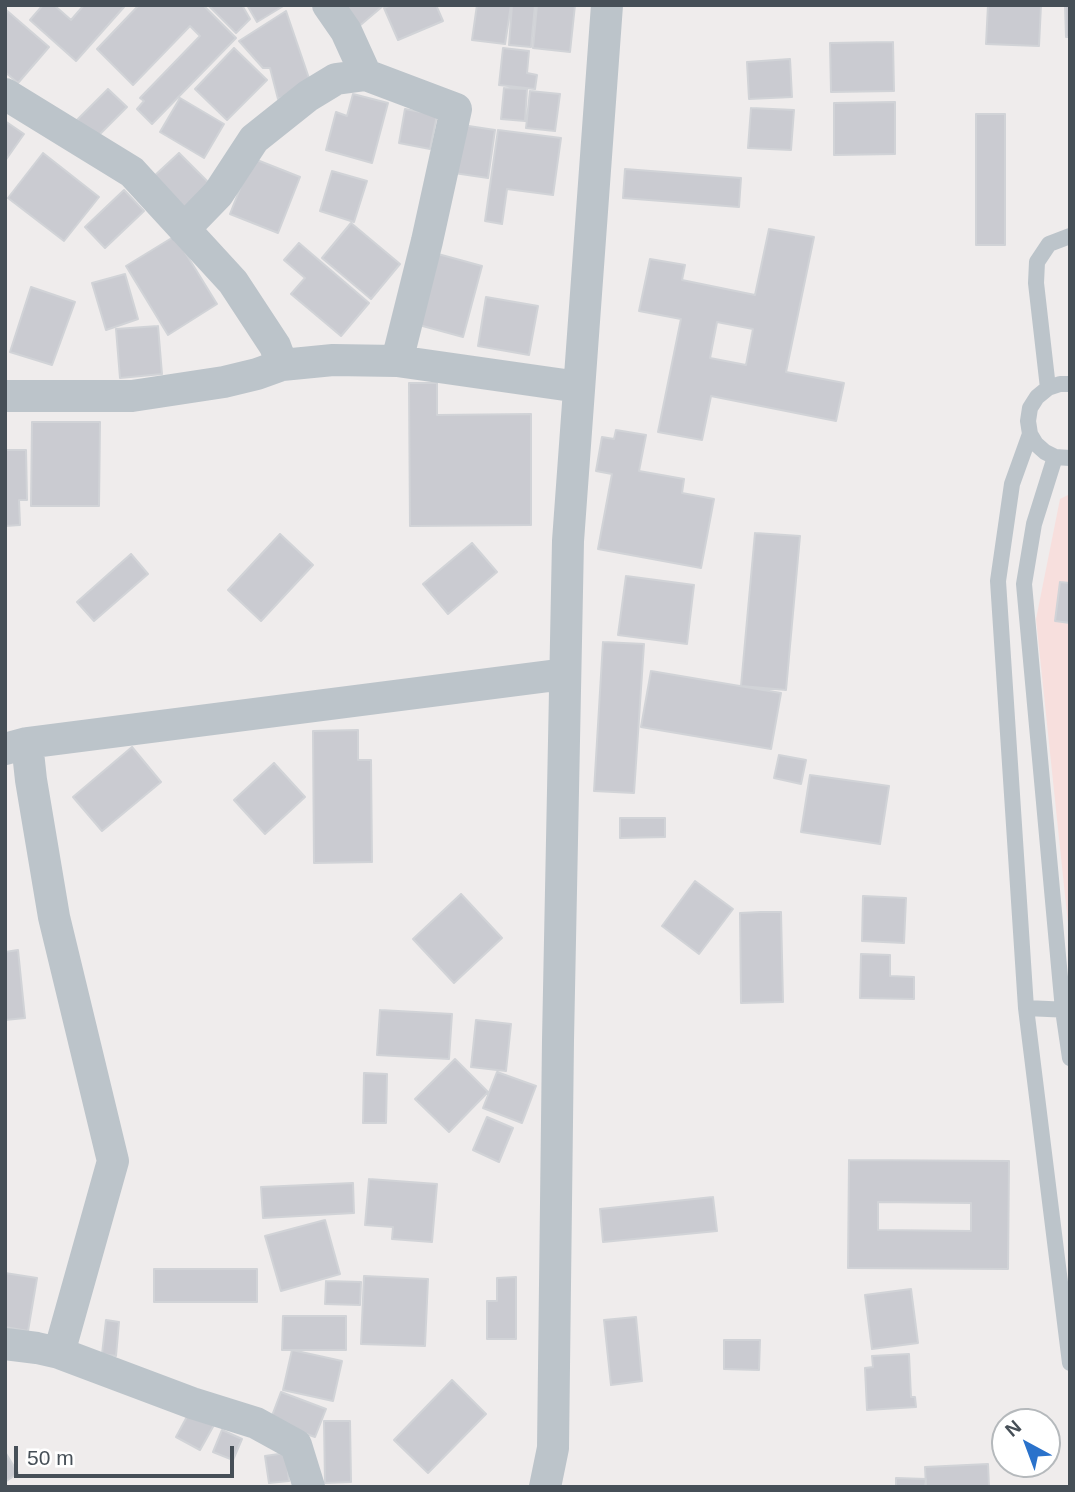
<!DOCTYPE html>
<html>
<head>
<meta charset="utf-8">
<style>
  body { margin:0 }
  #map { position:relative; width:1075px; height:1492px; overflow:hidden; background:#efecec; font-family:Helvetica,sans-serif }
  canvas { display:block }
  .frame { position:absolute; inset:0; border:7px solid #464f57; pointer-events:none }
  .north { position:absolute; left:991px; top:1408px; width:70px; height:70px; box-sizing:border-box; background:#fff; border:2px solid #b5b9bc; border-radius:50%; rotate:319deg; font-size:19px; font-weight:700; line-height:28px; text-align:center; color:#464f57 }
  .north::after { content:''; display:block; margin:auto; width:24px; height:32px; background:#2a72cb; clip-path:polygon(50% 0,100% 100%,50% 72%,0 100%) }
  .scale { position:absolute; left:14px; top:1446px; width:220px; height:32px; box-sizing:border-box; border:4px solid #464f57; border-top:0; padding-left:9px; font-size:21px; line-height:24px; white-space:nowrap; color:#464f57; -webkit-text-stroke:5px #fff; paint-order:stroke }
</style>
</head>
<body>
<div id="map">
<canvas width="1075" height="1492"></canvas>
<div class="frame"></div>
<div class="north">N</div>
<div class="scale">50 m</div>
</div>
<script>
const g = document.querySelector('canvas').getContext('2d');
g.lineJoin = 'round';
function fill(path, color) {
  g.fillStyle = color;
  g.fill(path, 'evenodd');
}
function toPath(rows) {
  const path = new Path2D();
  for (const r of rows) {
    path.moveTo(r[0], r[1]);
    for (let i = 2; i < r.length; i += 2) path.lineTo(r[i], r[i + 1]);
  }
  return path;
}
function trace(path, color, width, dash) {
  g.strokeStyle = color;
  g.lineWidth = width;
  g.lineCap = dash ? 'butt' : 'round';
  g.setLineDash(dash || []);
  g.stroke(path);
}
fill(toPath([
  [1070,494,1070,943,1036,619,1060,499]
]), '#f7dfdd');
const building = toPath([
  [43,5,54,5,71,20,84,5,122,5,124,7,76,61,30,20,43,5],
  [139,5,203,5,236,38,152,124,137,109,144,101,140,98,200,36,190,26,133,85,97,49,139,5],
  [208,5,242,5,250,19,236,33,208,5],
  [247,5,285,5,257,22,247,5],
  [348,5,384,5,357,28,342,10,348,5],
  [391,5,436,5,443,21,398,40,384,8,391,5],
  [477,5,511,5,505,44,472,40,477,5],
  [512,5,535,5,531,47,509,45,512,5],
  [537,5,575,5,570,52,533,48,537,5],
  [988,5,1041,5,1039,46,986,44,988,5],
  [1065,5,1070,5,1070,37,1066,37,1065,5],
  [5,9,49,47,18,83,5,72,5,9],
  [286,11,312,87,278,99,270,68,263,68,239,41,286,11],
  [893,42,894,91,831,92,830,43,893,42],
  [234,48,267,80,227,120,195,89,234,48],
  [503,48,529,51,527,73,537,75,535,89,499,85,503,48],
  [790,59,792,97,749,99,747,62,790,59],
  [504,88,527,89,525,121,501,119,504,88],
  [108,89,127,107,96,138,77,120,108,89],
  [530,91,560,94,555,131,526,128,530,91],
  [353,94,388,103,372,163,326,150,336,112,347,116,353,94],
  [180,98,224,124,204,158,160,132,180,98],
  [895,102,895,154,834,155,834,103,895,102],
  [751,108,794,110,791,150,748,148,751,108],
  [405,109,437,115,430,149,399,143,405,109],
  [976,114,1005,114,1005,245,976,245,976,114],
  [5,121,24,134,5,161,5,121],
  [462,125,495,130,488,178,454,173,462,125],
  [498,130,561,138,553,195,507,189,502,224,485,221,498,130],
  [43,153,99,197,64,241,8,198,43,153],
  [179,153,212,186,186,212,152,178,179,153],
  [252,158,300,177,278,233,230,214,252,158],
  [625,169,741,178,739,207,623,198,625,169],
  [332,171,367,181,354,222,320,211,332,171],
  [124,190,144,211,105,248,85,227,124,190],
  [351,223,400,264,371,299,322,258,351,223],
  [769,229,814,237,786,372,844,383,836,421,711,396,702,440,658,432,681,319,639,311,650,259,685,265,682,280,755,295,769,229],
  [717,322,753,329,746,365,710,358,717,322],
  [175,236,217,304,168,335,126,266,175,236],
  [299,243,369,303,341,336,291,294,305,278,284,260,299,243],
  [438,254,482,266,463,337,419,325,438,254],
  [125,274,138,319,106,330,92,283,125,274],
  [31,287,75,302,52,365,10,352,31,287],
  [486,297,538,306,529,355,478,346,486,297],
  [158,326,162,374,120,378,116,329,158,326],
  [409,383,437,383,437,415,531,414,531,525,410,526,409,383],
  [32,422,100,422,99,506,31,506,32,422],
  [616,430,646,435,639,471,684,479,682,493,714,499,701,568,598,549,612,474,596,471,602,437,614,439,616,430],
  [5,450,26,450,27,500,19,500,20,525,5,526,5,450],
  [755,533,800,536,786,690,741,686,755,533],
  [280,534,313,565,261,621,228,590,280,534],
  [472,543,497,572,448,614,423,584,472,543],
  [131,554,148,574,94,621,77,602,131,554],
  [626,576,694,585,687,644,618,635,626,576],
  [1060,582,1070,583,1070,623,1055,621,1060,582],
  [603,642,644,644,634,793,594,791,603,642],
  [651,671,781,693,771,749,641,727,651,671],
  [358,730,358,760,371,760,372,862,314,863,313,731,358,730],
  [132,747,161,782,102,831,73,797,132,747],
  [779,755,806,760,801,784,774,778,779,755],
  [274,763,305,797,265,834,234,800,274,763],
  [810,775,889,786,880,844,801,832,810,775],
  [620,818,665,818,665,837,620,838,620,818],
  [695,881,733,909,699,954,662,926,695,881],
  [461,894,502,938,454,983,413,939,461,894],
  [863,896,906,898,904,943,862,941,863,896],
  [761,912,781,912,783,1002,741,1003,740,913,761,912],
  [18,950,25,1018,5,1020,5,952,18,950],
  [861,954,890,955,890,976,914,977,914,999,860,998,861,954],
  [380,1010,452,1014,449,1059,377,1055,380,1010],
  [476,1020,511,1024,506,1071,471,1067,476,1020],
  [455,1059,488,1092,449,1132,415,1099,455,1059],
  [497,1072,536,1086,522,1123,483,1108,497,1072],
  [364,1073,387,1074,386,1123,363,1123,364,1073],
  [487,1117,513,1128,499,1162,473,1150,487,1117],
  [849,1160,1009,1161,1008,1269,848,1268,849,1160],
  [878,1202,971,1203,971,1231,878,1230,878,1202],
  [369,1179,437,1184,432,1242,392,1239,393,1227,365,1225,369,1179],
  [353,1183,354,1213,263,1218,261,1187,353,1183],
  [713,1197,717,1231,603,1242,600,1209,713,1197],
  [325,1220,340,1274,281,1291,265,1236,325,1220],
  [154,1269,257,1269,257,1302,154,1302,154,1269],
  [5,1273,37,1278,28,1331,5,1327,5,1273],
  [364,1276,428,1279,425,1346,361,1344,364,1276],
  [516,1277,516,1339,487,1339,487,1301,497,1301,497,1278,516,1277],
  [326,1281,361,1282,360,1305,325,1304,326,1281],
  [911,1289,918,1343,872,1349,865,1295,911,1289],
  [283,1316,346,1316,346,1350,282,1350,283,1316],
  [636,1317,642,1381,611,1385,604,1320,636,1317],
  [106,1320,119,1322,116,1356,102,1354,106,1320],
  [724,1340,760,1340,759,1370,724,1369,724,1340],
  [292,1350,342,1361,333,1401,283,1390,292,1350],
  [909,1354,911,1397,915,1397,916,1407,867,1410,865,1368,873,1367,872,1356,909,1354],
  [452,1380,486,1414,428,1473,394,1440,452,1380],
  [281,1392,326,1409,315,1437,270,1421,281,1392],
  [190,1411,214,1425,200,1450,176,1437,190,1411],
  [324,1421,350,1421,351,1482,325,1483,324,1421],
  [222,1430,242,1439,233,1460,213,1452,222,1430],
  [5,1452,18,1473,5,1482,5,1452],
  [286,1453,289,1481,269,1483,265,1456,286,1453],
  [988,1464,989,1487,926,1487,925,1467,988,1464],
  [896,1478,926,1479,925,1487,896,1487,896,1478]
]);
fill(building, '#cacbd1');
trace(building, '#d1d3d7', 2);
trace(toPath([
  [1070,384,1060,384,1048,388,1037,397,1030,408,1028,421,1030,434,1036,444,1045,452,1055,457,1070,458],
  [1048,388,1036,283,1037,262,1049,244,1070,236],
  [1030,434,1012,484,998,581,1026,1008,1070,1363],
  [1055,457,1034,524,1024,584,1063,1010,1070,1058],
  [1026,1008,1070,1010]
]), '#bcc4ca', 16);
trace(toPath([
  [328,5,346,31,366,75],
  [5,94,132,172,233,282,275,346,282,365],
  [184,229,218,194,254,139,308,96,336,79,366,75,456,109,427,241,397,361],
  [5,396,132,396,224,382,257,374,282,365,333,360,397,361,579,387],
  [27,743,565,674],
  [5,749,27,743,31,780,54,917,113,1161,59,1353],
  [5,1344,37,1348,59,1353,192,1403,256,1423,296,1445,309,1487],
  [545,1487,553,1448,558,1040,568,541,607,5]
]), '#bcc4ca', 32);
</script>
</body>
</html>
